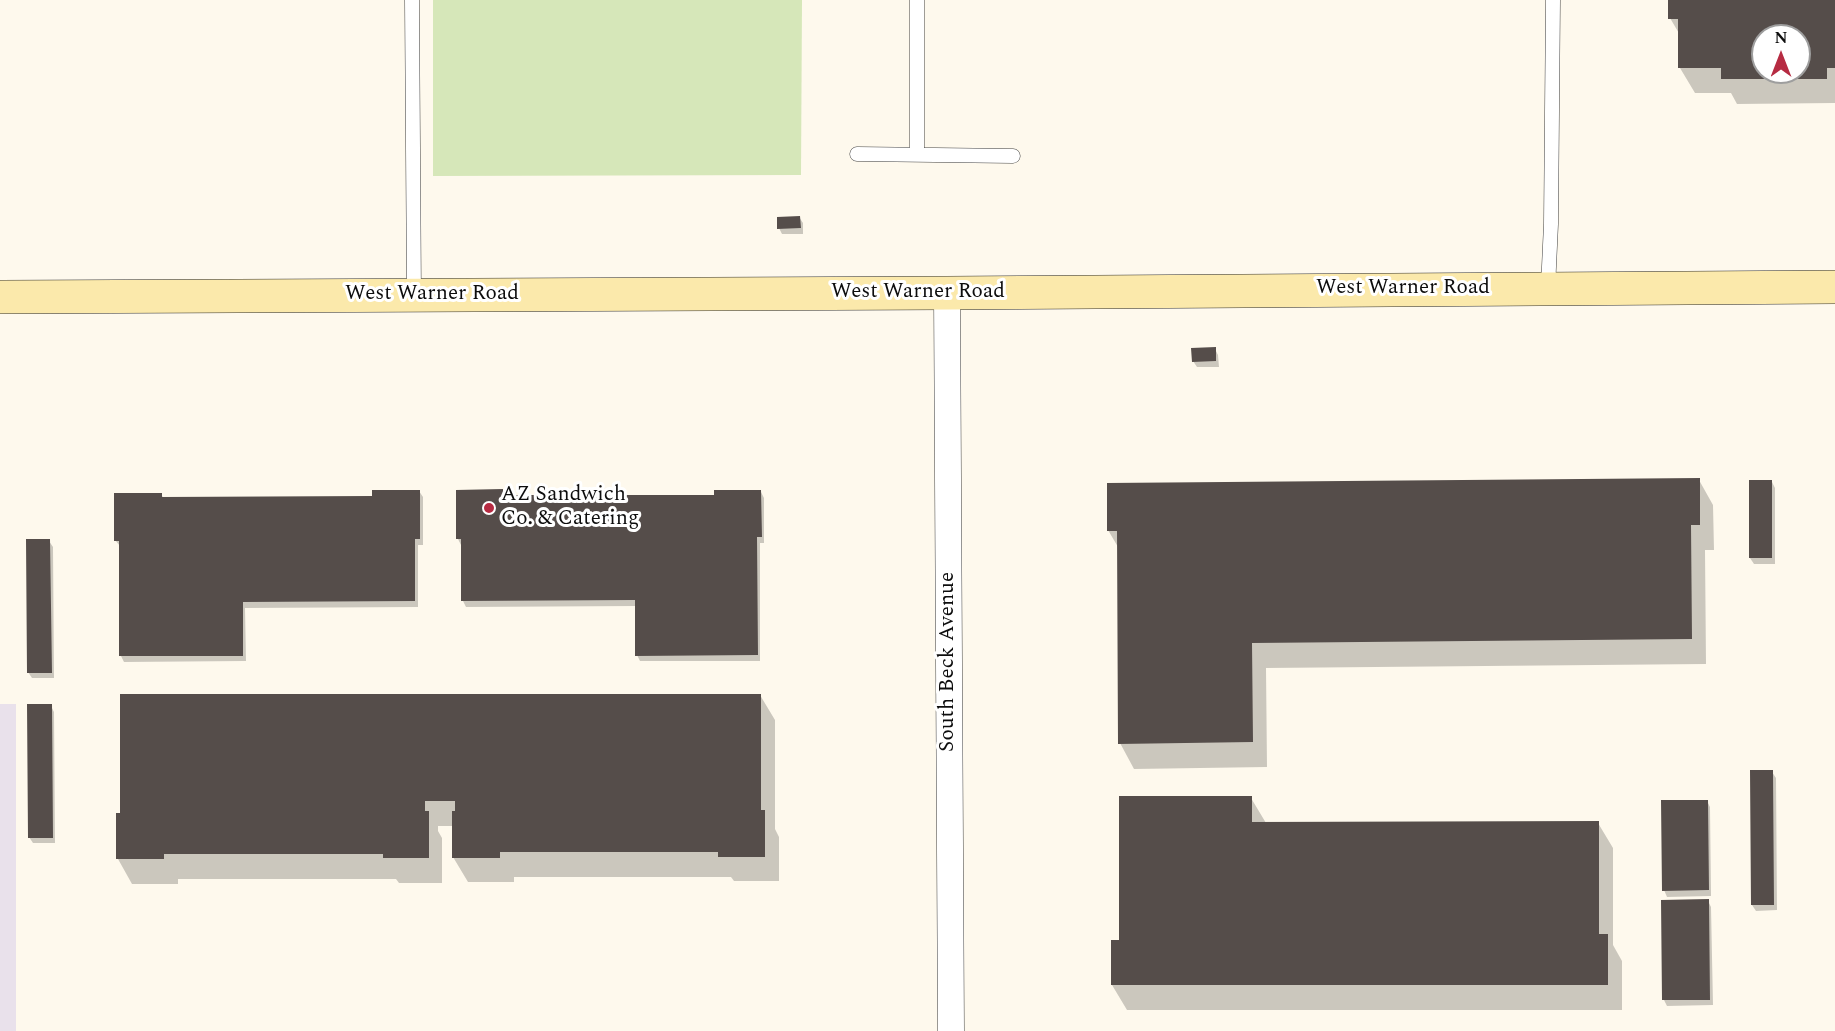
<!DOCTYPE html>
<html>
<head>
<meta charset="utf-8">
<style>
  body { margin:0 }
  #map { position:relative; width:1835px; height:1031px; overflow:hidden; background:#fef9ed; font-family:Spectral,serif }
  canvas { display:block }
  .north { position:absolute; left:1751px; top:24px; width:60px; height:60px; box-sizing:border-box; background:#fff; border:2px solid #9e9e9e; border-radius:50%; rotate:0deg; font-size:16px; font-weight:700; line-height:24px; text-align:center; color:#0d0d0d }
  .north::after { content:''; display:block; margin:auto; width:21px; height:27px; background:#b62b42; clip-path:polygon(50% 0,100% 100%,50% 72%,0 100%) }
</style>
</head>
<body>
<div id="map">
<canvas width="1835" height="1031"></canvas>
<div class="north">N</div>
</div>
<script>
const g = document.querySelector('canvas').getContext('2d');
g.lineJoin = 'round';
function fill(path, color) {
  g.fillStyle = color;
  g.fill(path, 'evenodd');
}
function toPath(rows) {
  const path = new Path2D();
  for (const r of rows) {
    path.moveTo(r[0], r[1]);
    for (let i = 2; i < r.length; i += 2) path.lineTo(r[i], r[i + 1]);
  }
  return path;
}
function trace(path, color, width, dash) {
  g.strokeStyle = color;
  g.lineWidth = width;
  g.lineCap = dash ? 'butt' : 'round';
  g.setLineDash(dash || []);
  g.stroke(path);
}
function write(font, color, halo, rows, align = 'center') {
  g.font = font + ' Spectral,serif';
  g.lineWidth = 6;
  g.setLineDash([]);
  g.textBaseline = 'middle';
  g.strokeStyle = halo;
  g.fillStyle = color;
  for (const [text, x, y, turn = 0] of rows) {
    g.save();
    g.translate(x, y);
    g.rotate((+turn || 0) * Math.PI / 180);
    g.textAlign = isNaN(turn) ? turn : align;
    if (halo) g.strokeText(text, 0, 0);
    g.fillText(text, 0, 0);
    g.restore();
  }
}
fill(toPath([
  [0,704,16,704,16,1031,0,1031]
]), '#e9e1eb');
fill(toPath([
  [433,0,802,0,801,175,433,176]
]), '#d6e7b9');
fill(toPath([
  [1670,0,1835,0,1835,103,1737,104,1731,93,1695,93,1680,68,1680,35,1670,18],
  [1763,36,1799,36,1799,72,1763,72],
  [799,217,803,223,803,234,782,234,779,228],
  [1215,349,1218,355,1219,367,1197,367,1193,361],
  [1699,480,1713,505,1714,550,1705,550,1706,664,1266,668,1267,767,1134,769,1120,743,1118,547,1108,530],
  [1772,482,1775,488,1775,564,1754,564,1750,558],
  [419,491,423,497,423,545,418,545,418,607,245,608,246,661,124,662,121,656,120,546,115,540,161,495,164,498,373,497],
  [503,491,506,497,715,496,761,492,764,498,764,543,760,543,760,661,640,661,637,655,637,606,466,607,463,601,461,545,458,539],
  [49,541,53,547,54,678,32,678,28,672],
  [760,695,775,720,775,829,779,837,779,881,734,881,731,877,514,877,514,882,468,882,453,857,453,826,438,826,438,831,442,838,442,883,399,883,396,879,178,879,178,884,132,884,118,859,118,814],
  [51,706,54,712,55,843,33,843,29,837],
  [1772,772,1776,778,1777,910,1756,911,1752,905],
  [1251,798,1266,823,1598,823,1613,848,1613,945,1622,961,1622,1010,1127,1010,1112,985,1120,941],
  [1707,801,1710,807,1711,896,1667,897,1664,890],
  [1708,901,1711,907,1713,1005,1667,1006,1664,1000]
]), '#0003');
fill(toPath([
  [1668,0,1835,0,1835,68,1827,68,1827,79,1721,79,1721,68,1678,68,1678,19,1668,19],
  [1763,36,1799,36,1799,72,1763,72],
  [800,216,801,228,777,229,777,217],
  [1216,347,1216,361,1192,362,1191,348],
  [1700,478,1700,525,1691,525,1692,639,1252,643,1253,742,1118,744,1117,531,1107,531,1107,483],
  [1749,480,1772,480,1772,558,1749,558],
  [503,489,503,495,714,495,714,490,761,490,762,537,757,537,758,655,635,656,635,600,461,601,461,539,456,539,456,490],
  [372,490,420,490,420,539,415,539,415,601,243,602,243,656,119,656,119,541,114,541,114,493,162,493,162,497,372,496],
  [26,539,50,539,52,673,27,673],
  [120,694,761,694,761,810,765,810,765,857,718,857,718,852,500,852,500,858,452,858,452,811,455,811,455,801,425,801,425,811,429,811,429,858,383,858,383,854,164,854,164,859,116,859,116,813,120,813],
  [27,704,52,704,53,838,28,838],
  [1750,770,1773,770,1774,905,1751,905],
  [1119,796,1252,796,1252,822,1599,821,1599,934,1608,934,1608,985,1111,985,1111,940,1119,940],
  [1661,800,1708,800,1709,890,1662,891],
  [1709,899,1710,1000,1662,1000,1661,900]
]), '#554d4a');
const service = toPath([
  [412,0,414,295],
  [917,0,917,155],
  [857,154,1013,156],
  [1548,288,1551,224,1553,0]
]);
const minor = toPath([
  [947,293,951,1031]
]);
const secondary = toPath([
  [0,297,947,293,1835,287]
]);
trace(service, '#404040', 15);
trace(minor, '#404040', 27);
trace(secondary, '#2f2f2f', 34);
trace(service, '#fff', 14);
trace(minor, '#fff', 26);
trace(secondary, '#fbe9ab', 33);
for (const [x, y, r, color] of [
  [489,508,6,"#b62b42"]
]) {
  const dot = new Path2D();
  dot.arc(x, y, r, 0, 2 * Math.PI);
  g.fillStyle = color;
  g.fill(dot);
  trace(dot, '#fff', 2);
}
write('21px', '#0d0d0d', '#fff', [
  ["West Warner Road",1403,289],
  ["West Warner Road",918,293],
  ["West Warner Road",432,295],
  ["South Beck Avenue",949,662,-90]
]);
write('21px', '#0d0d0d', '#fff', [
  ["AZ Sandwich",501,496],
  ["Co. & Catering",501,520]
], 'left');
</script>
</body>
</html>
